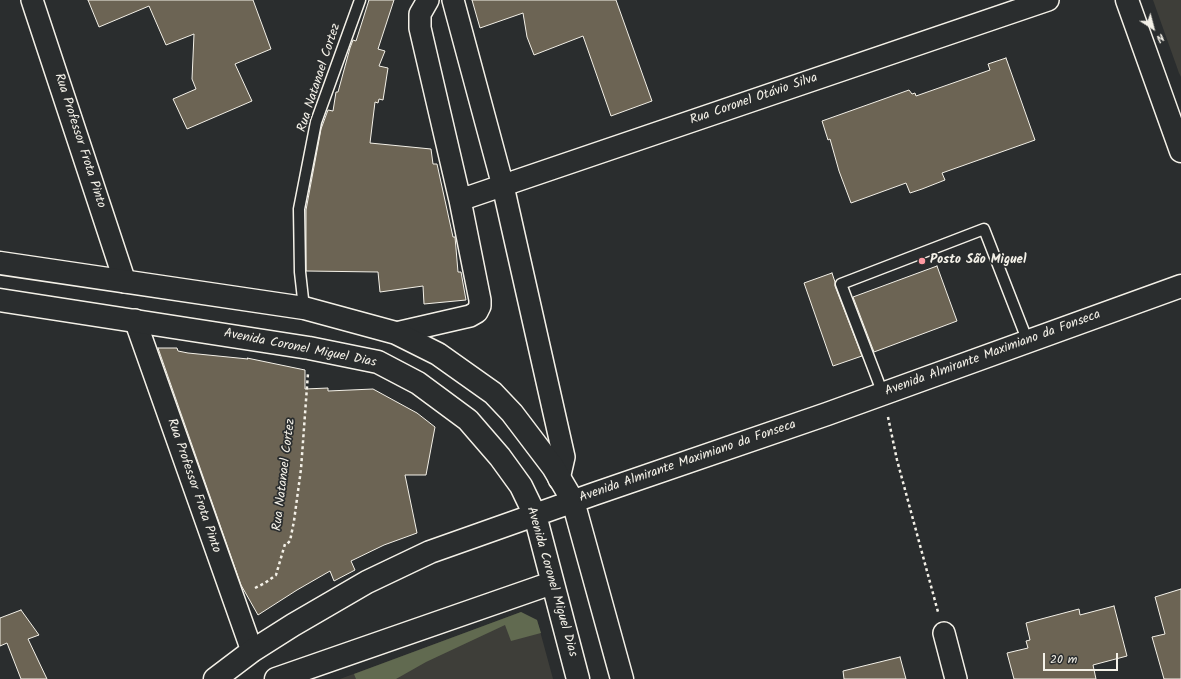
<!DOCTYPE html>
<html>
<head>
<meta charset="utf-8">
<style>
  body { margin:0 }
  #map { position:relative; width:1181px; height:679px; overflow:hidden; background:#2a2d2e; font-family:Kalam,sans-serif }
  canvas { display:block }
  .north { position:absolute; left:1133px; top:8px; width:40px; height:40px; -webkit-text-stroke:3px #2a2d2e; paint-order:stroke; rotate:144deg; font-size:11px; font-weight:700; line-height:16px; text-align:center; color:#f4f1e8 }
  .north::after { content:''; display:block; margin:auto; width:14px; height:18px; background:#f4f1e8; clip-path:polygon(50% 0,100% 100%,50% 72%,0 100%) }
  .scale { position:absolute; left:1043px; top:653px; width:75px; height:18px; box-sizing:border-box; border:2px solid #f4f1e8; border-top:0; padding-left:5px; font-size:12px; line-height:14px; white-space:nowrap; color:#f4f1e8; -webkit-text-stroke:3px #2a2d2e; paint-order:stroke }
</style>
</head>
<body>
<div id="map">
<canvas width="1181" height="679"></canvas>
<div class="north">N</div>
<div class="scale">20 m</div>
</div>
<script>
const g = document.querySelector('canvas').getContext('2d');
g.lineJoin = 'round';
function fill(path, color) {
  g.fillStyle = color;
  g.fill(path, 'evenodd');
}
function toPath(rows) {
  const path = new Path2D();
  for (const r of rows) {
    path.moveTo(r[0], r[1]);
    for (let i = 2; i < r.length; i += 2) path.lineTo(r[i], r[i + 1]);
  }
  return path;
}
function trace(path, color, width, dash) {
  g.strokeStyle = color;
  g.lineWidth = width;
  g.lineCap = dash ? 'butt' : 'round';
  g.setLineDash(dash || []);
  g.stroke(path);
}
function write(font, color, halo, rows, align = 'center') {
  g.font = font + ' Kalam,sans-serif';
  g.lineWidth = 3.5;
  g.setLineDash([]);
  g.textBaseline = 'middle';
  g.strokeStyle = halo;
  g.fillStyle = color;
  for (const [text, x, y, turn = 0] of rows) {
    g.save();
    g.translate(x, y);
    g.rotate((+turn || 0) * Math.PI / 180);
    g.textAlign = isNaN(turn) ? turn : align;
    if (halo) g.strokeText(text, 0, 0);
    g.fillText(text, 0, 0);
    g.restore();
  }
}
fill(toPath([
  [1153,0,1181,0,1181,77,1179,73],
  [521,612,537,620,553,679,340,679]
]), '#3e3e39');
fill(toPath([
  [521,612,537,620,541,633,511,641,505,625,426,662,396,679,356,679,354,674]
]), '#616a50');
const building = toPath([
  [88,0,253,0,271,49,235,64,252,101,187,129,173,99,196,89,192,79,194,34,166,45,149,6,99,27,88,0],
  [369,0,394,0,378,49,385,51,379,66,388,68,383,100,379,99,378,103,375,102,370,143,431,149,433,164,437,164,453,237,455,237,458,272,461,272,466,300,424,304,423,286,380,292,378,272,306,271,306,210,321,129,328,110,333,111,336,92,338,92,350,48,353,40,356,41,369,0],
  [472,0,616,0,652,101,611,116,583,36,534,55,527,37,523,13,480,28,472,0],
  [1006,58,1035,140,942,173,945,180,922,189,910,193,906,183,851,203,839,171,830,139,828,140,822,121,909,90,912,94,915,93,916,96,990,70,988,64,1006,58],
  [937,266,957,321,874,352,853,297,937,266],
  [832,273,835,282,835,286,862,356,833,366,804,283,832,273],
  [158,348,177,348,178,351,188,353,248,359,247,358,305,370,305,389,328,388,328,391,373,389,417,413,435,427,426,475,405,475,417,533,384,545,351,561,355,570,334,581,330,571,297,590,258,615,241,585,158,348],
  [1181,589,1181,679,1164,679,1152,637,1165,634,1155,597,1181,589],
  [1114,606,1127,656,1093,665,1096,679,1014,679,1007,653,1028,648,1026,641,1030,640,1026,623,1079,609,1080,615,1114,606],
  [21,610,39,635,28,639,47,679,21,679,7,643,0,646,0,618,21,610],
  [900,657,906,679,844,679,843,671,900,657]
]);
fill(building, '#6c6454');
trace(building, '#f4f1e8', 1);
const lane = toPath([
  [304,308,300,272,299,209,316,122,360,0],
  [883,394,841,284,984,229,1028,342]
]);
const street = toPath([
  [32,0,125,282],
  [453,0,503,186,564,457,559,479],
  [460,200,1048,0],
  [135,320,252,651],
  [396,333,470,316,477,312,480,306,480,300,460,200,420,28,420,14,428,0],
  [944,633,956,679]
]);
const secondary = toPath([
  [1127,0,1181,151],
  [0,263,304,308,396,333,438,354,493,393,512,413,553,467,573,501,622,679],
  [0,300,309,348,378,362,418,383,468,420,500,457,521,486,535,515,578,679],
  [215,679,252,651,293,625,367,582,430,552,594,494,827,414,1181,286],
  [276,679,552,583]
]);
trace(lane, '#f4f1e8', 13);
trace(street, '#f4f1e8', 24);
trace(secondary, '#f4f1e8', 25);
trace(toPath([
  [888,417,897,460,938,612],
  [255,588,265,583,276,575,285,544,287,544,290,541,294,521,301,469,308,373]
]), '#f4f1e8', 2.5, [3, 3]);
trace(lane, '#2a2d2e', 10);
trace(street, '#2a2d2e', 21);
trace(secondary, '#2a2d2e', 22);
for (const [x, y, r, color] of [
  [922,261,4,"#ff9aa2"]
]) {
  const dot = new Path2D();
  dot.arc(x, y, r, 0, 2 * Math.PI);
  g.fillStyle = color;
  g.fill(dot);
  trace(dot, '#2a2d2e', 1.5);
}
write('13px', '#f4f1e8', '#2a2d2e', [
  ["Rua Natanael Cortez",320,78,-72],
  ["Rua Coronel Otávio Silva",754,100,-19],
  ["Rua Professor Frota Pinto",79,141,72],
  ["Avenida Coronel Miguel Dias",300,349,11],
  ["Avenida Almirante Maximiano da Fonseca",993,354,-20],
  ["Avenida Almirante Maximiano da Fonseca",688,462,-19],
  ["Rua Natanael Cortez",285,475,-83],
  ["Rua Professor Frota Pinto",193,486,71],
  ["Avenida Coronel Miguel Dias",551,582,74]
]);
write('bold 13px', '#f4f1e8', '#2a2d2e', [
  ["Posto São Miguel",930,261]
], 'left');
</script>
</body>
</html>
